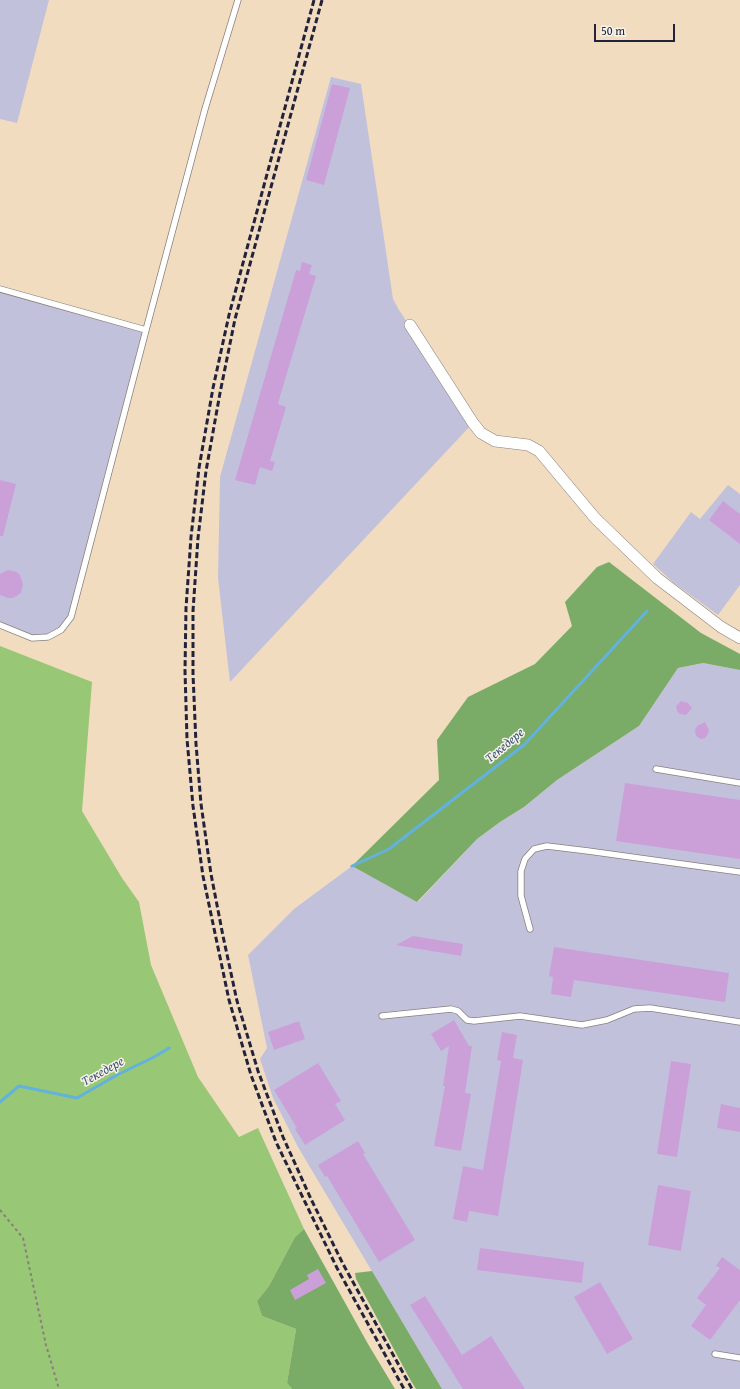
<!DOCTYPE html>
<html>
<head>
<meta charset="utf-8">
<style>
  body { margin:0 }
  #map { position:relative; width:740px; height:1389px; overflow:hidden; background:#f2dcbf; font-family:"Gentium Book Plus",serif }
  canvas { display:block }
  .scale { position:absolute; left:594px; top:24px; width:81px; height:18px; box-sizing:border-box; border:2px solid #22223b; border-top:0; padding-left:5px; font-size:12px; line-height:14px; white-space:nowrap; color:#22223b; -webkit-text-stroke:3px #f7f3e8; paint-order:stroke }
</style>
</head>
<body>
<div id="map">
<canvas width="740" height="1389"></canvas>
<div class="scale">50 m</div>
</div>
<script>
const g = document.querySelector('canvas').getContext('2d');
g.lineJoin = 'round';
function fill(path, color) {
  g.fillStyle = color;
  g.fill(path, 'evenodd');
}
function toPath(rows) {
  const path = new Path2D();
  for (const r of rows) {
    path.moveTo(r[0], r[1]);
    for (let i = 2; i < r.length; i += 2) path.lineTo(r[i], r[i + 1]);
  }
  return path;
}
function trace(path, color, width, dash) {
  g.strokeStyle = color;
  g.lineWidth = width;
  g.lineCap = dash ? 'butt' : 'round';
  g.setLineDash(dash || []);
  g.stroke(path);
}
function write(font, color, halo, rows, align = 'center') {
  g.font = font + ' "Gentium Book Plus",serif';
  g.lineWidth = 3;
  g.setLineDash([]);
  g.textBaseline = 'middle';
  g.strokeStyle = halo;
  g.fillStyle = color;
  for (const [text, x, y, turn = 0] of rows) {
    g.save();
    g.translate(x, y);
    g.rotate((+turn || 0) * Math.PI / 180);
    g.textAlign = isNaN(turn) ? turn : align;
    if (halo) g.strokeText(text, 0, 0);
    g.fillText(text, 0, 0);
    g.restore();
  }
}
fill(toPath([
  [0,0,49,0,17,123,0,119],
  [331,77,361,84,393,299,399,310,473,423,230,682,218,578,220,477],
  [0,289,146,330,71,617,61,630,48,637,32,638,0,625],
  [728,485,740,494,740,585,718,615,674,583,653,564,691,512,700,519],
  [703,663,740,670,740,1389,442,1389,298,1147,273,1098,260,1059,267,1048,248,955,294,909,352,866,418,902,477,839,500,822,524,807,557,780,639,726,678,668]
]), '#c2c1dc');
fill(toPath([
  [0,646,92,682,82,811,122,878,139,902,151,965,198,1077,239,1137,258,1128,304,1229,295,1237,269,1286,257,1301,262,1316,296,1329,287,1383,292,1389,0,1389]
]), '#98c776');
fill(toPath([
  [609,562,701,633,740,654,740,670,703,663,678,668,639,726,557,780,524,807,500,822,477,839,417,902,352,866,439,780,437,740,468,697,535,664,572,626,565,602,597,567],
  [304,1229,368,1344,395,1389,292,1389,287,1383,296,1329,262,1316,257,1301,269,1286,295,1237],
  [372,1271,442,1389,416,1389,411,1381,356,1279,355,1273]
]), '#7aac67');
trace(toPath([
  [352,866,389,849,524,745,647,611],
  [0,1102,19,1086,77,1098,117,1075,154,1057,169,1048]
]), '#62b2dd', 3);
fill(toPath([
  [332,84,350,88,324,185,306,180],
  [302,262,312,265,309,274,316,276,279,400,278,404,286,407,270,461,275,462,272,471,260,467,255,485,235,480,296,270,300,271],
  [0,480,16,484,3,536,0,536],
  [723,501,740,514,740,544,709,520],
  [8,570,17,572,20,575,23,584,21,593,13,598,8,598,0,595,0,574],
  [681,701,688,703,692,708,686,715,680,714,677,711,676,706],
  [705,722,709,730,708,734,705,738,701,739,696,736,695,730,697,726],
  [625,783,740,800,740,859,616,841],
  [413,936,463,944,461,956,396,945],
  [554,947,729,973,725,1002,574,980,571,997,551,994,553,977,549,976],
  [454,1020,469,1046,472,1046,465,1093,471,1094,461,1151,434,1146,445,1086,443,1086,449,1046,441,1051,431,1034],
  [299,1021,305,1039,274,1050,268,1032],
  [502,1032,517,1035,513,1058,523,1060,498,1216,469,1211,467,1222,453,1219,463,1166,483,1170,501,1061,497,1060],
  [671,1061,691,1064,677,1157,657,1154],
  [318,1063,341,1101,335,1104,345,1120,305,1145,295,1129,297,1128,274,1090],
  [721,1104,740,1108,740,1132,717,1128],
  [358,1141,365,1153,363,1154,415,1240,379,1262,327,1176,325,1177,318,1165],
  [658,1185,691,1191,681,1251,648,1245],
  [480,1248,584,1262,582,1283,477,1270],
  [722,1257,740,1270,740,1300,710,1340,691,1326,706,1305,697,1298,720,1268,716,1266],
  [318,1269,326,1283,295,1300,290,1290,309,1279,307,1275],
  [600,1282,633,1339,607,1354,574,1297],
  [425,1296,462,1355,491,1336,525,1389,463,1389,410,1305]
]), '#cba0d9');
const lane = toPath([
  [0,289,146,330],
  [0,625,32,638,48,637,61,630,71,617,146,330,205,109,238,0],
  [656,769,740,783],
  [530,929,521,896,521,871,525,859,534,849,547,846,588,851,740,872],
  [382,1016,451,1009,458,1011,467,1020,474,1021,520,1016,582,1025,607,1020,634,1009,650,1008,740,1022],
  [715,1354,740,1358]
]);
const street = toPath([
  [410,325,473,423,481,433,495,441,528,445,539,451,595,518,657,578,721,627,740,638]
]);
trace(lane, '#8a7f7d', 7);
trace(street, '#8a7f7d', 12);
trace(toPath([
  [0,1210,23,1238,46,1345,59,1389]
]), '#8a7f7d', 2, [3, 3]);
trace(lane, '#fff', 5.5);
trace(street, '#fff', 11);
trace(toPath([
  [314,0,229,315,213,388,199,468,191,537,186,608,185,671,187,739,193,806,203,876,229,1000,251,1075,276,1142,305,1202,337,1268,404,1389],
  [322,0,235,319,220,393,206,471,198,538,193,611,193,674,196,744,201,804,211,874,223,936,237,1001,258,1071,283,1137,311,1199,343,1264,412,1389]
]), '#22223b', 3, [6, 3]);
write('italic 13px', '#385474', '#f7f3e8', [
  ["Текедере",505,746,-40],
  ["Текедере",103,1072,-29]
]);
</script>
</body>
</html>
